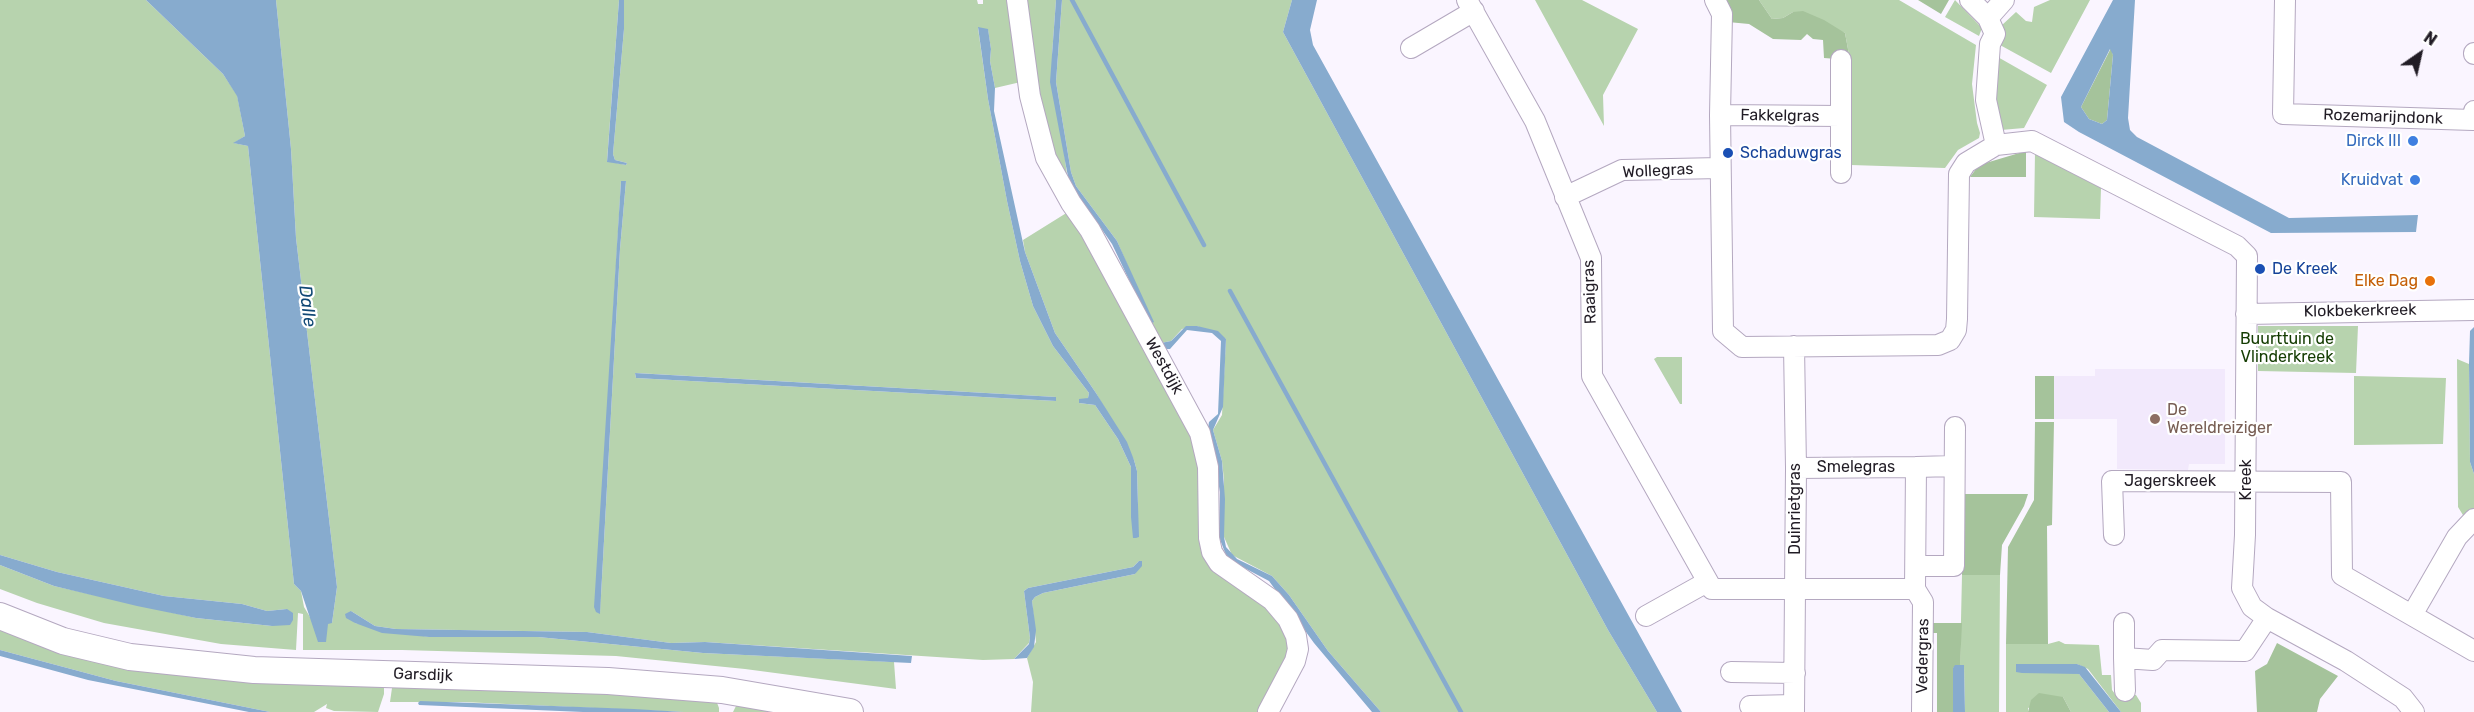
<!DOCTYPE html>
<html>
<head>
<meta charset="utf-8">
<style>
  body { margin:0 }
  #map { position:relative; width:2474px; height:712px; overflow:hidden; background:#faf5ff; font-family:Rubik,sans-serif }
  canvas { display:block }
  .north { position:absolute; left:2390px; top:24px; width:60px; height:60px; -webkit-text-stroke:4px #fff; paint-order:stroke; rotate:34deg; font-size:16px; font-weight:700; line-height:24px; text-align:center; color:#211c25 }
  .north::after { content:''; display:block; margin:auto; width:21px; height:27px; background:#211c25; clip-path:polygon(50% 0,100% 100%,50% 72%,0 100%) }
</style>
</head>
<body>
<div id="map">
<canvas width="2474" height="712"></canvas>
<div class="north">N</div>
</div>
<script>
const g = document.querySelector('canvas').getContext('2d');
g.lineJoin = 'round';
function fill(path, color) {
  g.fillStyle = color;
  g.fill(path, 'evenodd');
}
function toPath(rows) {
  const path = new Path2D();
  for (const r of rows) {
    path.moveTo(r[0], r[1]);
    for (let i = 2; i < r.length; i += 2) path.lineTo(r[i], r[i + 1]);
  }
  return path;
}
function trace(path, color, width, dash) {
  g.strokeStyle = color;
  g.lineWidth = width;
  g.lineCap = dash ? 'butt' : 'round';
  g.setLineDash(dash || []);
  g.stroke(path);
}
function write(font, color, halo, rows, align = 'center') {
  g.font = font + ' Rubik,sans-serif';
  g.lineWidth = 4.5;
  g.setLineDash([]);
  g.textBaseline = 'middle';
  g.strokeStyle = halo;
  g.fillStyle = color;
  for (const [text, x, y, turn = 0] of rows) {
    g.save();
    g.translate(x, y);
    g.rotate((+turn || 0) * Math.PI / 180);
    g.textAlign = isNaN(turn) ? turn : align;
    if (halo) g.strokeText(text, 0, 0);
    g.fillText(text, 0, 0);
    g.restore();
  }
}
fill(toPath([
  [2095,369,2225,369,2225,464,2189,464,2188,470,2117,469,2117,419,2054,419,2054,376,2095,376]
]), '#f2e9fc');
fill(toPath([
  [0,0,146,0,223,74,237,95,245,136,234,143,248,146,294,584,301,591,304,607,313,622,319,642,328,623,332,623,337,587,296,238,291,149,276,0,619,0,607,161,626,165,627,163,615,160,613,154,624,29,624,0,977,0,978,4,983,4,983,0,1012,0,1025,81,995,88,990,61,991,49,988,30,978,28,988,99,1007,201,1020,261,1033,306,1053,346,1089,393,1088,398,1079,403,1095,405,1118,439,1131,467,1132,487,1138,505,1137,471,1134,460,1096,393,1055,333,1025,252,1023,240,1068,212,1173,400,1192,440,1200,465,1203,538,1266,600,1294,647,1263,712,1031,712,1033,682,1027,658,1036,642,1032,601,1035,597,1043,593,1135,574,1139,561,1133,567,1028,588,1024,591,1030,638,1029,643,1014,659,983,660,705,642,671,643,587,632,396,629,375,626,351,611,355,623,429,637,538,637,703,653,894,662,896,689,745,669,616,656,402,650,303,650,303,614,298,613,296,650,221,644,104,623,37,603,0,589,0,565,54,586,196,618,272,626,287,609,267,611,242,604,164,596,57,572,0,555],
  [621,181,626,181,620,249,600,614,605,452],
  [635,373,636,373,1056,397,1056,401,636,378],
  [1020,0,1056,0,1052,55,1067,175,1059,176,1049,155],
  [1062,0,1292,0,1283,32,1608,630,1657,712,1381,712,1328,651,1289,595,1272,576,1232,555,1224,537,1224,480,1222,461,1213,430,1222,415,1226,339,1197,326,1182,329,1171,341,1161,343,1117,241,1076,186,1071,172,1056,82],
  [1535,0,1582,0,1638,29,1603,95,1604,126],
  [1759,0,1899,0,1976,45,1972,84,1977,123,1980,133,1979,138,1958,150,1945,168,1851,165,1850,60,1845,33,1793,12,1783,18,1772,19],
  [1955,0,1982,28,1979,36,1945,17],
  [2050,0,2090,0,2051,73,2000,45,2001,26,2016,12,2026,21,2032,22,2034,7],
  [1996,56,2047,85,2024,128,2001,130,1992,108],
  [2035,153,2101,188,2100,219,2034,217],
  [2258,326,2358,326,2356,373,2258,371],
  [1657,357,1682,357,1682,404,1680,404,1654,359],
  [2457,359,2469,364,2470,462,2474,474,2474,513,2466,520,2458,507],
  [2354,376,2446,378,2443,444,2354,445],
  [1962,575,2000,575,1999,712,1965,712,1964,666,1960,665],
  [0,624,384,685,384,694,378,712,334,711,326,708,327,704,314,712,270,712,116,681,0,650],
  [2059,641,2065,644,2099,645,2102,675,2111,675,2112,690,2115,694,2136,695,2141,703,2141,712,2121,712,2088,669,2077,664,2017,664,2079,674,2109,712,2071,712,2063,697,2028,708,2028,712,2006,712,2006,644,2048,644],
  [402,681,716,700,719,708,719,712,684,712,462,702,390,702,392,688,395,683],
  [737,704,805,712,733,712]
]), '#b7d3ae');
fill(toPath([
  [1725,0,1759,0,1772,19,1783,18,1793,12,1803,11,1824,20,1845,33,1850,60,1824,58,1823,40,1813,39,1807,34,1801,40,1773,39,1749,24,1728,22],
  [1918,0,1949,0,1941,14],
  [2111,48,2113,55,2107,120,2102,124,2089,119,2081,107],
  [2026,151,2026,177,1970,177,1979,165],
  [2035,376,2054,376,2054,419,2035,419],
  [2035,422,2054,422,2052,525,2047,526,2048,644,2006,644,2008,547,2034,500],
  [1962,494,2028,494,2024,506,2002,545,2000,575,1962,575],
  [1925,623,1962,623,1960,665,1953,668,1953,712,1937,712,1937,633,1925,633],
  [2277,643,2338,676,2320,699,2317,712,2257,712,2255,671,2267,664],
  [2039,693,2063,697,2071,712,2028,712,2031,700]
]), '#a5c39b');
fill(toPath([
  [146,0,276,0,291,149,296,238,337,587,332,623,328,624,326,642,318,642,301,591,294,584,248,146,233,143,245,136,237,96,223,74],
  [619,0,624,0,624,29,613,154,615,160,627,163,626,165,607,162],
  [1056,0,1062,0,1056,82,1071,172,1076,186,1117,241,1154,322,1150,324,1112,244,1069,182,1050,82],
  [1292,0,1317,0,1310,30,1313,45,1682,712,1657,712,1608,630,1283,32],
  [2113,0,2135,0,2128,118,2130,130,2137,137,2289,218,2418,215,2416,232,2271,233,2079,132,2064,122,2061,97],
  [2110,49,2113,55,2107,120,2102,124,2089,119,2081,107],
  [978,27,988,29,991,49,990,61,995,88,994,111,1025,252,1055,333,1096,393,1127,442,1134,460,1137,471,1138,505,1139,537,1136,538,1133,538,1131,517,1131,467,1118,439,1095,405,1079,403,1079,399,1088,398,1089,393,1053,346,1033,306,1020,261,1007,201,988,99],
  [621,181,626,181,620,249,600,614,596,612,594,607],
  [1186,326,1197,326,1218,331,1226,339,1223,407,1213,430,1222,461,1225,499,1224,537,1226,547,1237,559,1272,576,1289,595,1328,651,1381,712,1372,712,1314,643,1269,581,1235,563,1226,555,1219,537,1220,492,1208,428,1209,422,1218,414,1221,341,1212,333,1187,330,1170,349,1165,349,1161,343,1171,341],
  [2474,327,2474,474,2470,462,2469,364,2470,331],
  [635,373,1056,397,1056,401,636,378],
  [0,555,57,572,164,596,242,604,267,611,287,609,293,613,293,620,290,625,272,626,196,618,137,606,54,586,0,565],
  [1139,561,1142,561,1142,566,1135,574,1043,593,1035,597,1032,601,1036,630,1034,647,1027,658,1014,659,1029,644,1030,638,1024,591,1028,588,1133,567],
  [351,611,375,626,396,629,587,632,671,643,705,642,912,656,911,663,703,653,538,637,429,637,382,633,355,623,346,618,345,614],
  [0,650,116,681,270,712,249,712,88,680,0,656],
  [2016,664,2077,664,2085,667,2121,712,2109,712,2079,674,2022,673,2016,672],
  [1955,665,1964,665,1965,712,1953,712,1953,668],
  [420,701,634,709,684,712,583,712,419,705,418,703]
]), '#87abce');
trace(toPath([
  [1072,0,1204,245],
  [1230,291,1461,712]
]), '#87abce', 4.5);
const minor = toPath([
  [1017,0,1030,96,1046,158,1071,203,1090,230,1200,433,1208,467,1209,538,1212,552,1219,563,1272,600,1288,619,1296,636,1298,649,1295,661,1268,712],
  [1467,0,1535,121,1591,258,1592,376,1712,589,1915,589],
  [1715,0,1722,14,1720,115,1723,331,1742,347,1938,345,1950,340,1956,330,1957,319,1959,174,1966,163,1996,145,2032,141,2237,246,2247,256,2245,535,2242,588,2252,607,2267,618,2346,661,2403,698,2414,712],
  [1970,0,1988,18,2004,0],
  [2285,0,2283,114,2473,120,2474,111],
  [1988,18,1995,34,1990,44,1986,100,1996,145],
  [1411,48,1474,11],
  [2474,53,2474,54],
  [1720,115,1841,116],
  [1841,173,1841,60],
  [1565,197,1622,170,1720,168],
  [2246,314,2474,310],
  [1794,346,1796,468,1794,712],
  [1796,468,1916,467],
  [2114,535,2112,481,2341,482,2342,575,2474,651],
  [1917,566,1954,566,1955,427],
  [2412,615,2457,537,2474,519],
  [1646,616,1707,582],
  [2124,623,2124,658,2153,660,2162,650,2245,651,2267,618],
  [2124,658,2125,691],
  [1731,672,1795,673],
  [1750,706,1794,705],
  [1922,712,1923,602,1915,589,1916,467,1954,466]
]);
const major = toPath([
  [0,616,63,641,130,657,254,670,608,681,722,690,850,712]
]);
trace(minor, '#b4a8c0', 22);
trace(major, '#b4a8c0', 28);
trace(minor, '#fff', 20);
trace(major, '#fff', 26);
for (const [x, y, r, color] of [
  [2413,141,6,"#3f7fe0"],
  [1728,153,6,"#1a4fb4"],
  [2415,180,6,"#3f7fe0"],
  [2260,269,6,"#1a4fb4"],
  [2430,281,6,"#e8710a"],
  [2155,419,6,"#8d6e63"]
]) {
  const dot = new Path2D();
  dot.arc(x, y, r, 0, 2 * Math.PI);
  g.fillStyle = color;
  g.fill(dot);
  trace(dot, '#fff', 2);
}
write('16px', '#211c25', '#fff', [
  ["Fakkelgras",1780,116,1],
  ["Rozemarijndonk",2383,117,2],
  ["Wollegras",1658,171,-3],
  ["Raaigras",1590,292,-92],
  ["Klokbekerkreek",2360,311,-1],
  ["Westdijk",1164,366,61],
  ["Smelegras",1856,467],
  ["Kreek",2246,480,-90],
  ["Jagerskreek",2170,481],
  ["Duinrietgras",1795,509,-90],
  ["Vedergras",1923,656,-89],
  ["Garsdijk",423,675,2]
]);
write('16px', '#366cbe', '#fff', [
  ["Dirck III",2401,141],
  ["Kruidvat",2403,180]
], 'right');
write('16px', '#164399', '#fff', [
  ["Schaduwgras",1740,153],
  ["De Kreek",2272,269]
], 'left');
write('16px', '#c56008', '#fff', [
  ["Elke Dag",2418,281]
], 'right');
write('16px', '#143c02', '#fff', [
  ["Buurttuin de",2287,339],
  ["Vlinderkreek",2287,357]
]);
write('16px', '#785e54', '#fff', [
  ["De",2167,410],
  ["Wereldreiziger",2167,428]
], 'left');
write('italic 18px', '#104875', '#fff', [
  ["Dalle",307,306,83]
]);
</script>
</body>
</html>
